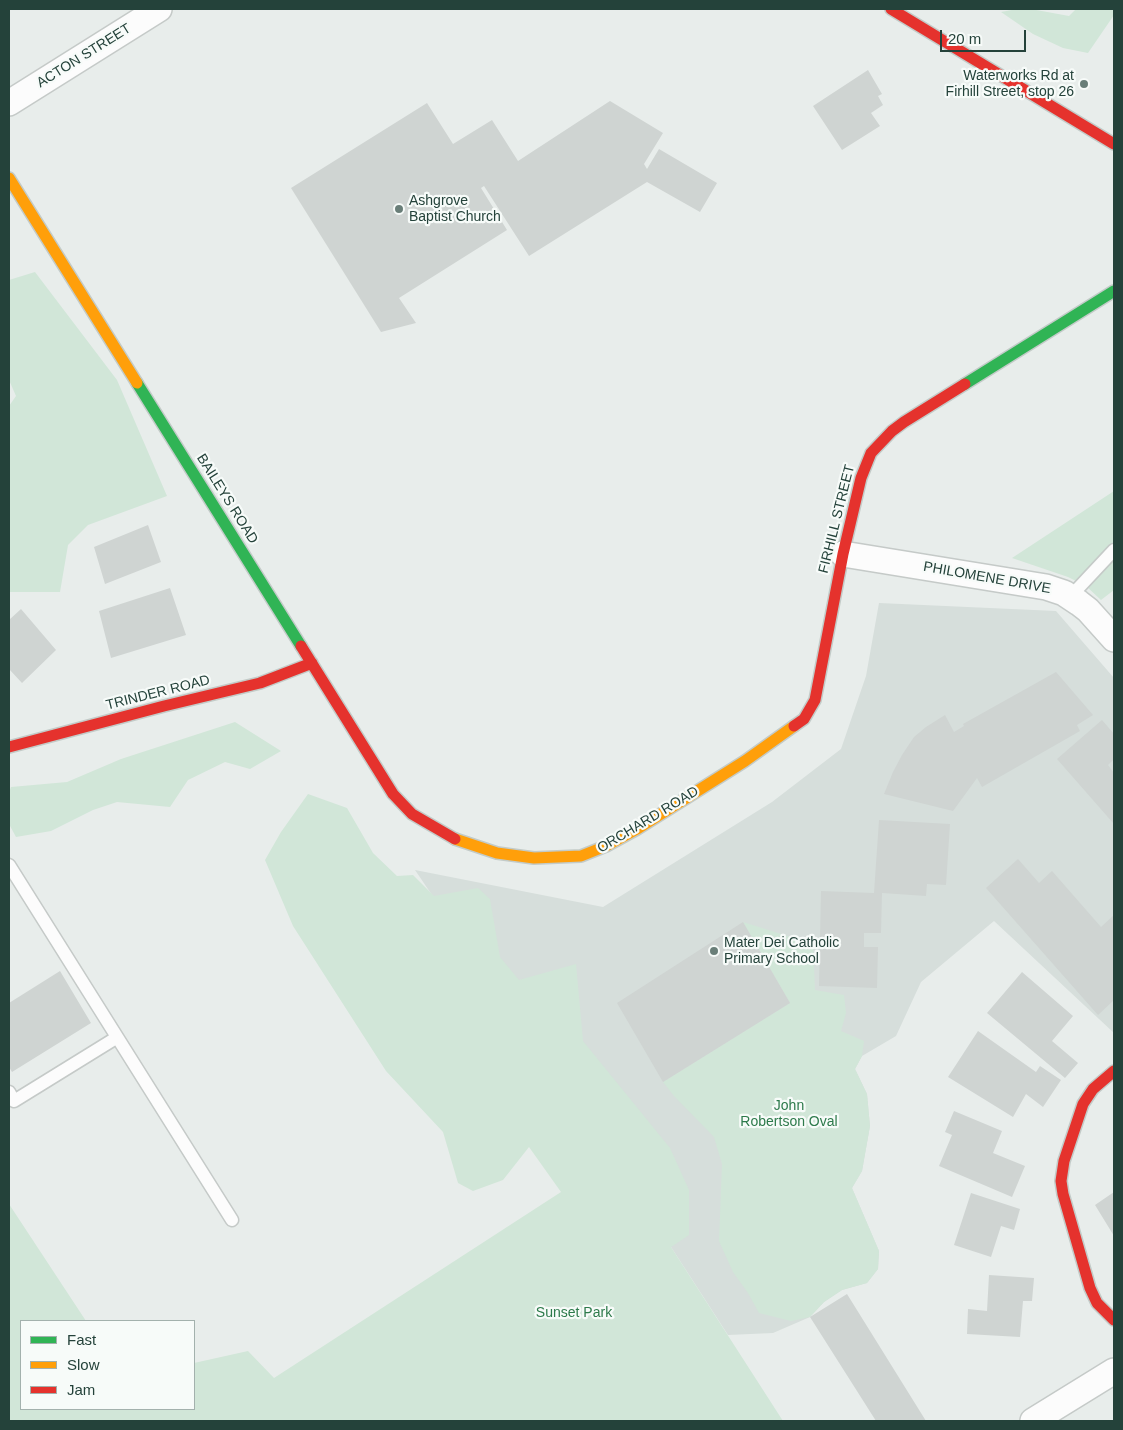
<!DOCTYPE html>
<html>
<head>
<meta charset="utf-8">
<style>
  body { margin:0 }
  #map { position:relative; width:1123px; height:1430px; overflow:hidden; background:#e8edeb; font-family:Helvetica,sans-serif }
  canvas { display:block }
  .frame { position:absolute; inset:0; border:10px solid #24423a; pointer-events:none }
  .legend { position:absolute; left:20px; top:1320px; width:175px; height:90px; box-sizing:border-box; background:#f7fbf9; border:1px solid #a3b1ad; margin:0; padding:6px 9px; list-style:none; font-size:15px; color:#24423a }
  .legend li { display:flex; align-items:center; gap:10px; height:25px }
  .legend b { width:25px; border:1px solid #a3b1ad }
  .scale { position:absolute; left:940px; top:30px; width:86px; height:22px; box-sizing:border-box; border:2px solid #24423a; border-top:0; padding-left:6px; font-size:15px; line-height:18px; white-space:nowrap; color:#24423a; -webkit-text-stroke:4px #f7fbf9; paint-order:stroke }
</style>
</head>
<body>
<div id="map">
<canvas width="1123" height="1430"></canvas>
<div class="frame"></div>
<ul class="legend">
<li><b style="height:6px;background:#30b455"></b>Fast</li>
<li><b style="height:6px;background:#ff9f0a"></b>Slow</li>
<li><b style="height:6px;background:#e5322d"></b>Jam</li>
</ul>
<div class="scale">20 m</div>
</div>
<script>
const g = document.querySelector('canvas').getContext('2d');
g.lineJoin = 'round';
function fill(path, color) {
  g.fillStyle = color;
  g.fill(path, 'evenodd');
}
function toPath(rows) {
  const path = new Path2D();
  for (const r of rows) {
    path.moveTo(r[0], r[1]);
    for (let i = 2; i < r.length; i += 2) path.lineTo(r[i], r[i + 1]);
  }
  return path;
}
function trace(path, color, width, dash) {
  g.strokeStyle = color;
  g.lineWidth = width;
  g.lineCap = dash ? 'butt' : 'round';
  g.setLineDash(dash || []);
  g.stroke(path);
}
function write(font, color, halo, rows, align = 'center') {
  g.font = font + ' Helvetica,sans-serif';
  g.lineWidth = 4.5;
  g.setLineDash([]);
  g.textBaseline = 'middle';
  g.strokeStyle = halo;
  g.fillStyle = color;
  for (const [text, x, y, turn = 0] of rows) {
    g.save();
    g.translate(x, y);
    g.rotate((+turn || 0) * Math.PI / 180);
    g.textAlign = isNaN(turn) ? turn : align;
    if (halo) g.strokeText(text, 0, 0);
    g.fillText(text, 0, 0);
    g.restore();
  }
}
fill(toPath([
  [879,603,1056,611,1114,678,1114,1033,994,921,921,982,896,1036,862,1056,855,1069,867,1094,870,1126,862,1171,852,1188,879,1251,878,1269,867,1283,842,1290,824,1302,810,1317,773,1333,728,1335,671,1247,415,870,603,907,772,802,841,749,866,676]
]), '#d6dedb');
fill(toPath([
  [1017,9,1031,9,1069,16,1076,9,1114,9,1114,15,1088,53,1063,48,1033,34,1001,12],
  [35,272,117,380,167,496,88,525,68,545,60,592,9,592,9,406,16,396,9,380,9,280],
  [1114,491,1114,590,1101,600,1086,586,1068,577,1012,558],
  [235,722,281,751,250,769,225,762,188,780,170,807,117,802,93,810,51,831,16,837,9,824,9,792,11,787,67,782,121,759],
  [308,794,347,808,373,853,397,876,413,875,434,896,478,888,490,899,500,957,519,980,576,964,583,1041,670,1148,689,1190,689,1235,671,1247,783,1421,9,1421,9,1204,86,1321,21,1321,21,1409,194,1409,194,1363,248,1351,274,1378,561,1192,529,1147,503,1180,473,1191,458,1183,443,1132,386,1071,293,926,265,860,281,832],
  [743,922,813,944,815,990,844,995,846,1013,841,1031,864,1041,862,1056,855,1069,867,1094,870,1126,862,1171,852,1188,879,1251,878,1269,867,1283,842,1290,824,1302,810,1317,791,1321,759,1313,748,1293,733,1272,719,1241,722,1164,714,1137,674,1096,663,1082,790,1003]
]), '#d1e6d8');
fill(toPath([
  [868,70,882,94,878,96,883,105,871,113,880,126,842,150,813,106],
  [610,101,663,133,644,164,647,169,659,149,717,183,700,212,647,182,529,256,484,186,481,188,507,230,399,298,416,323,381,332,291,188,427,103,453,144,492,120,518,161],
  [148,525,161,562,105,584,94,547],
  [170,588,186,635,111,658,99,611],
  [21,609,56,650,22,683,9,669,9,620],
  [1056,672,1093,715,1077,725,1080,731,982,787,977,778,953,811,884,794,893,772,902,755,914,737,926,727,945,715,954,732,964,726,963,724],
  [1102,720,1114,734,1114,759,1108,765,1114,773,1114,824,1057,759],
  [879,820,950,824,946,885,927,884,926,896,882,893,881,933,864,933,864,947,878,947,877,988,819,986,821,891,874,893],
  [1018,859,1039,883,1052,871,1101,927,1114,915,1114,1000,1098,1015,986,888],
  [743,922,790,1003,663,1082,617,1003],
  [60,971,91,1023,12,1072,9,1067,9,1003],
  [1022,972,1073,1016,1052,1041,1078,1063,1065,1078,987,1013],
  [978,1031,1036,1072,1040,1066,1061,1080,1043,1107,1026,1094,1013,1117,948,1077],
  [954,1111,1002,1131,993,1153,1025,1166,1012,1197,939,1166,952,1135,945,1132],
  [1114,1192,1114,1236,1095,1205],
  [971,1193,1020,1209,1014,1230,1001,1226,991,1257,954,1245],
  [989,1275,1034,1278,1032,1301,1023,1301,1020,1337,967,1334,968,1309,987,1311],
  [847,1294,926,1421,876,1421,810,1317]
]), '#cfd4d2');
const lane = toPath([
  [1070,597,1114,550],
  [9,865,232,1220],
  [9,1092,14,1101,116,1038]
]);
const street = toPath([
  [9,103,159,9],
  [843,554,1046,587,1064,593,1079,603,1088,610,1114,639],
  [1033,1421,1114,1371]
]);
const fast = toPath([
  [137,383,301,646],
  [965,384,1114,291]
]);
const slow = toPath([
  [9,178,137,383],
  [455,839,497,853,534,858,581,856,606,846,637,829,745,761,794,726]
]);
const jam = toPath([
  [891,9,1114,144],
  [301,646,393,794,412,814,455,839],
  [794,726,804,719,815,700,843,554,861,478,871,453,892,431,904,422,965,384],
  [9,747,164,706,260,683,312,663],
  [1114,1071,1093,1089,1083,1104,1064,1161,1061,1181,1063,1194,1090,1288,1097,1303,1114,1320]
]);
trace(lane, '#c5cac8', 15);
trace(street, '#c5cac8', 28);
trace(fast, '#c3cbc8', 14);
trace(slow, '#c3cbc8', 14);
trace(jam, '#c3cbc8', 14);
trace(lane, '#fcfcfc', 12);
trace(street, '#fcfcfc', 25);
trace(fast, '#30b455', 11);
trace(slow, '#ff9f0a', 11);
trace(jam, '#e5322d', 11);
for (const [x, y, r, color] of [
  [1084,84,5,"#697e78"],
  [399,209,5,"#697e78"],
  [714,951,5,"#697e78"]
]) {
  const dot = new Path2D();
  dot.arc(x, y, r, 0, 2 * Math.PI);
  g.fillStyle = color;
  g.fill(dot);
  trace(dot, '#f7fbf9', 2);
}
write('14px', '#24423a', '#f7fbf9', [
  ["ACTON STREET",84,56,-32],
  ["BAILEYS ROAD",227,499,58],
  ["FIRHILL STREET",837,519,-76],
  ["PHILOMENE DRIVE",987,578,10],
  ["TRINDER ROAD",158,693,-14],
  ["ORCHARD ROAD",648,820,-31]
]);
write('14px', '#24423a', '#f7fbf9', [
  ["Waterworks Rd at",1074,76,"right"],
  ["Firhill Street, stop 26",1074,92,"right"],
  ["Ashgrove",409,201],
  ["Baptist Church",409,217],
  ["Mater Dei Catholic",724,943],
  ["Primary School",724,959]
], 'left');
write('14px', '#2d7a4b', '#f7fbf9', [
  ["John",789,1106],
  ["Robertson Oval",789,1122],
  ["Sunset Park",574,1313]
]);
</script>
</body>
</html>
